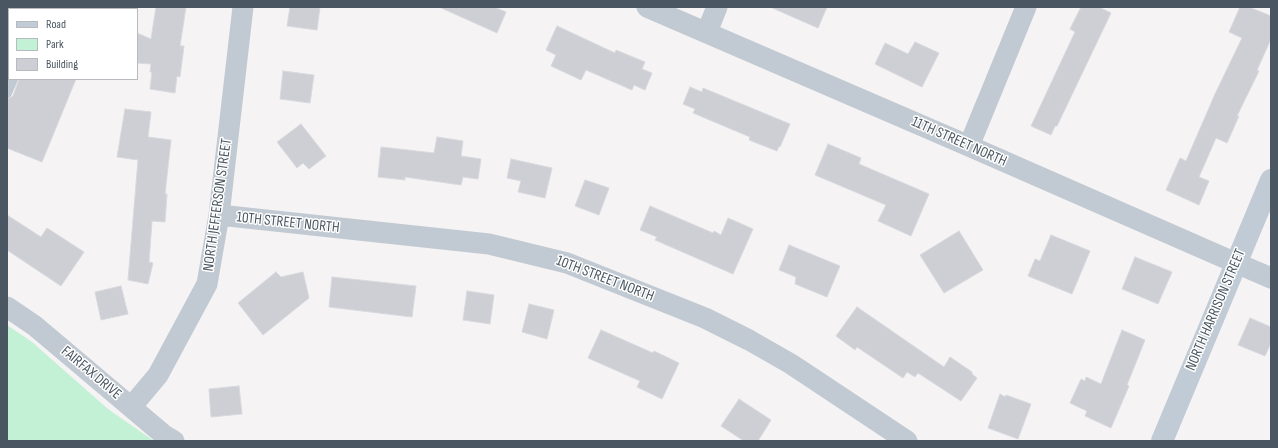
<!DOCTYPE html>
<html>
<head>
<meta charset="utf-8">
<style>
  body { margin:0 }
  #map { position:relative; width:1278px; height:448px; overflow:hidden; background:#f5f3f3; font-family:"Sofia Sans Condensed",sans-serif }
  canvas { display:block }
  .frame { position:absolute; inset:0; border:8px solid #4a5661; pointer-events:none }
  .legend { position:absolute; left:8px; top:8px; width:130px; height:72px; box-sizing:border-box; background:#fff; border:1px solid #b7bbc0; margin:0; padding:5px 7px; list-style:none; font-size:12px; color:#4a5661 }
  .legend li { display:flex; align-items:center; gap:8px; height:20px }
  .legend b { width:20px; border:1px solid #b7bbc0 }
</style>
</head>
<body>
<div id="map">
<canvas width="1278" height="448"></canvas>
<div class="frame"></div>
<ul class="legend">
<li><b style="height:5px;background:#c1cbd6"></b>Road</li>
<li><b style="height:11px;background:#c3f1d5"></b>Park</li>
<li><b style="height:11px;background:#cdcfd5"></b>Building</li>
</ul>
</div>
<script>
const g = document.querySelector('canvas').getContext('2d');
g.lineJoin = 'round';
function fill(path, color) {
  g.fillStyle = color;
  g.fill(path, 'evenodd');
}
function toPath(rows) {
  const path = new Path2D();
  for (const r of rows) {
    path.moveTo(r[0], r[1]);
    for (let i = 2; i < r.length; i += 2) path.lineTo(r[i], r[i + 1]);
  }
  return path;
}
function trace(path, color, width, dash) {
  g.strokeStyle = color;
  g.lineWidth = width;
  g.lineCap = dash ? 'butt' : 'round';
  g.setLineDash(dash || []);
  g.stroke(path);
}
function write(font, color, halo, rows, align = 'center') {
  g.font = font + ' "Sofia Sans Condensed",sans-serif';
  g.lineWidth = 3;
  g.setLineDash([]);
  g.textBaseline = 'middle';
  g.strokeStyle = halo;
  g.fillStyle = color;
  for (const [text, x, y, turn = 0] of rows) {
    g.save();
    g.translate(x, y);
    g.rotate((+turn || 0) * Math.PI / 180);
    g.textAlign = isNaN(turn) ? turn : align;
    if (halo) g.strokeText(text, 0, 0);
    g.fillText(text, 0, 0);
    g.restore();
  }
}
fill(toPath([
  [7,325,32,342,108,409,154,441,7,441]
]), '#c3f1d5');
const building = toPath([
  [156,7,186,7,180,46,184,46,180,77,177,76,175,93,150,89,152,72,150,72,151,64,137,63,137,33,151,39,156,7],
  [290,7,320,7,317,30,287,26,290,7],
  [439,7,494,7,506,12,497,33,439,7],
  [770,7,827,7,818,28,770,7],
  [1081,7,1099,7,1111,13,1057,126,1055,126,1051,135,1031,126,1075,32,1070,29,1081,7],
  [1240,7,1249,7,1271,16,1271,39,1257,70,1259,71,1237,116,1239,116,1227,143,1216,138,1199,177,1209,181,1199,205,1166,190,1180,158,1186,161,1215,94,1242,38,1229,32,1240,7],
  [557,26,615,53,616,50,645,62,642,69,652,73,645,90,634,85,632,90,586,70,581,80,551,66,556,55,546,50,557,26],
  [915,42,939,53,922,87,875,64,885,43,908,54,915,42],
  [283,71,314,75,310,103,280,99,283,71],
  [19,79,76,79,42,162,7,148,7,99,13,96,19,79],
  [690,87,702,92,703,88,790,124,780,147,779,146,777,151,749,140,750,137,693,113,695,109,683,104,690,87],
  [125,109,151,112,148,137,171,140,165,194,167,194,165,222,152,221,149,262,153,263,148,284,128,280,138,160,117,157,125,109],
  [301,124,326,156,309,169,303,163,297,168,277,142,301,124],
  [437,137,463,141,461,156,481,159,478,179,463,177,461,185,405,177,405,180,378,177,381,147,434,153,437,137],
  [828,144,861,158,859,164,929,194,911,236,878,221,886,205,815,175,828,144],
  [511,159,552,168,545,198,518,192,521,181,507,178,511,159],
  [585,180,609,188,599,215,575,206,585,180],
  [650,206,713,233,714,231,721,235,728,218,753,229,733,274,655,240,657,237,640,230,650,206],
  [7,215,41,237,47,228,84,252,61,286,7,250,7,215],
  [959,231,983,270,944,293,920,255,959,231],
  [1051,235,1090,251,1072,294,1028,276,1035,259,1040,261,1051,235],
  [789,245,840,266,827,297,795,284,796,277,779,270,789,245],
  [1135,257,1172,272,1158,304,1122,289,1135,257],
  [276,272,281,277,303,272,309,298,263,335,238,303,276,272],
  [332,277,416,286,412,317,329,307,332,277],
  [121,286,128,314,101,320,95,292,121,286],
  [467,291,494,295,490,324,463,320,467,291],
  [529,304,554,310,547,339,522,332,529,304],
  [857,307,944,367,950,357,972,372,972,374,977,378,961,401,918,373,915,377,907,372,903,378,857,347,855,350,836,336,857,307],
  [1250,318,1271,327,1271,343,1265,356,1238,345,1250,318],
  [601,330,653,353,654,351,679,363,662,399,637,387,640,381,588,358,601,330],
  [1122,330,1145,340,1127,385,1129,386,1111,428,1085,416,1087,411,1070,403,1081,379,1085,381,1086,377,1101,384,1122,330],
  [239,386,242,414,211,417,209,389,239,386],
  [1000,394,1005,397,1006,395,1031,404,1018,439,988,428,1000,394],
  [739,399,771,420,758,441,744,441,721,426,739,399]
]);
fill(building, '#cdcfd5');
trace(building, '#d7d9de', 1);
trace(toPath([
  [25,7,30,9],
  [43,9,44,7],
  [7,93,13,79]
]), '#c1cad2', 10);
trace(toPath([
  [647,7,969,146,1236,263,1271,278],
  [707,32,717,7],
  [969,146,1026,7],
  [219,215,489,244,567,263,705,318,749,340,791,364,907,441],
  [7,307,35,326,164,435,174,441],
  [132,406,158,375,207,284,219,215,243,7]
]), '#c1cad2', 21);
trace(toPath([
  [1162,441,1271,180]
]), '#c1cbd6', 22);
write('15px', '#4a5661', '#fff', [
  ["11TH STREET NORTH",959,142,24],
  ["NORTH JEFFERSON STREET",218,205,-82],
  ["10TH STREET NORTH",288,223,6],
  ["10TH STREET NORTH",605,279,21],
  ["NORTH HARRISON STREET",1216,310,-67],
  ["FAIRFAX DRIVE",91,373,40]
]);
</script>
</body>
</html>
